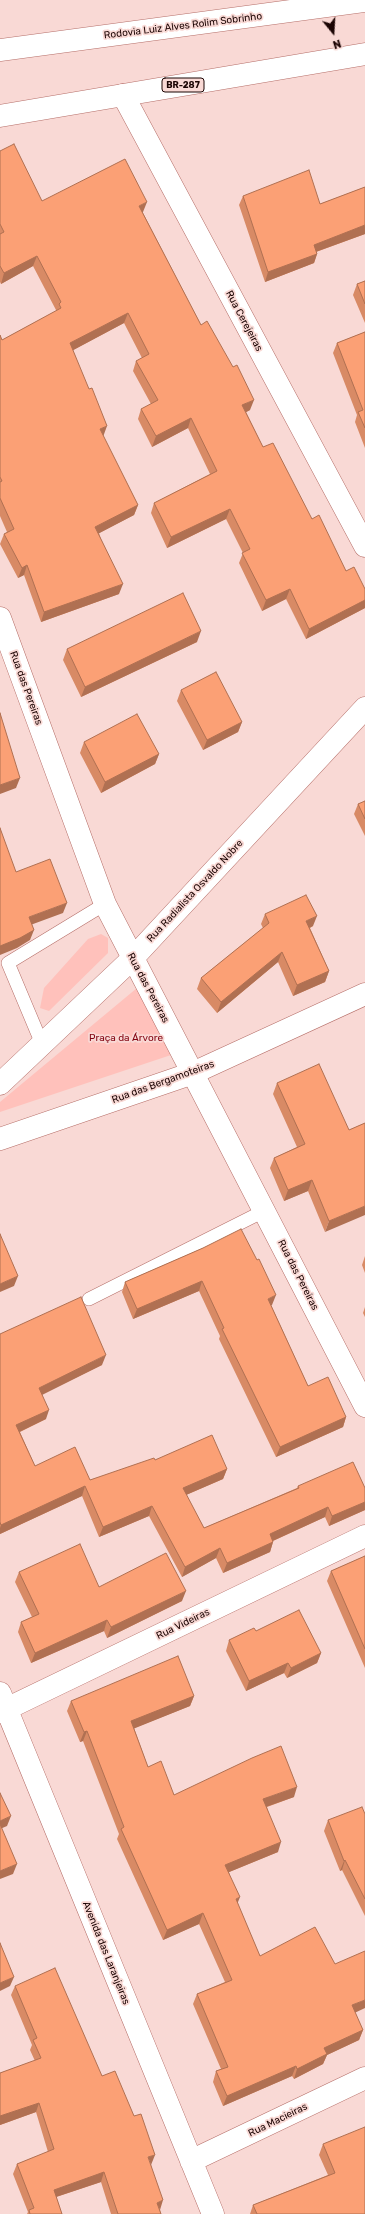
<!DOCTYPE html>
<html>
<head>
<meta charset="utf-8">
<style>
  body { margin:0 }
  #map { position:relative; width:365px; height:2214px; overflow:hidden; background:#f9d9d5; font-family:Rubik,sans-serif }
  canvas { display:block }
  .north { position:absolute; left:313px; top:12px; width:40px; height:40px; -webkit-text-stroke:3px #f9d9d5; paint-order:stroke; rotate:162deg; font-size:11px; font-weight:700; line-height:16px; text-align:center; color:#1b0403 }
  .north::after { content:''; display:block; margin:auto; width:14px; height:18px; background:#1b0403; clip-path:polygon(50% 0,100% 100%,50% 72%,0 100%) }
</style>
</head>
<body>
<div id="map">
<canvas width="365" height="2214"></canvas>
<div class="north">N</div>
</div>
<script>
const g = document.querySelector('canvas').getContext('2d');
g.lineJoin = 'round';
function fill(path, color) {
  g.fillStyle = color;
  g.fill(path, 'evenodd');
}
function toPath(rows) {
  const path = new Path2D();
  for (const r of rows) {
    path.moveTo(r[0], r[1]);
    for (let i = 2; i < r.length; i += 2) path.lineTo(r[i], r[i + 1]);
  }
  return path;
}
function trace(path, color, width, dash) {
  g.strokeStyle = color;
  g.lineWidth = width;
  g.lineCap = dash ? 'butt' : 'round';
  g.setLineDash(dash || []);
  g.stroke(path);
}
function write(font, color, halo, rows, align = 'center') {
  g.font = font + ' Rubik,sans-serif';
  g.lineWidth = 3.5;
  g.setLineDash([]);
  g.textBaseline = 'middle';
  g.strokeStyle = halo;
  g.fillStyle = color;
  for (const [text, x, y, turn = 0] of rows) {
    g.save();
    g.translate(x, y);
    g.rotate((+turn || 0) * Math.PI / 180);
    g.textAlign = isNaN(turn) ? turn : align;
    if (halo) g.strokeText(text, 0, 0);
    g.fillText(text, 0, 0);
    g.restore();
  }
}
fill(toPath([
  [101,934,108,938,108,953,49,1011,40,1008,44,988,88,939],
  [137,988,171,1055,0,1112,0,1102]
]), '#ffc1bb');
const lane = toPath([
  [42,1044,8,963,105,904],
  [89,1299,264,1211]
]);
const street = toPath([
  [123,95,365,546],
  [0,618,105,904,365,1406],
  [0,1084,133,958,365,708],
  [0,1693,213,2214],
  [0,1712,365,1536],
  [191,2161,365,2078]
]);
const secondary = toPath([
  [0,1139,193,1073,365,994]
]);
const highway = toPath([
  [0,50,365,1],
  [0,116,365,54]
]);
trace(lane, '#b56e68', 14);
trace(street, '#b56e68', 23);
trace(secondary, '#b56e68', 23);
trace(highway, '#b56e68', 23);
trace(lane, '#fff', 13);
trace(street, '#fff', 22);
trace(secondary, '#fff', 22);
trace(highway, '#fff', 22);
fill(toPath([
  [0,151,42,201,143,212,143,213,201,325,250,410,246,412,263,447,312,519,346,571,365,589,365,608,306,639,286,599,262,611,239,563,243,553,226,519,167,548,151,513,154,503,210,474,188,428,152,447,138,419,141,409,151,404,133,371,136,361,142,358,124,323,73,350,103,436,138,505,134,515,99,533,119,594,41,622,24,575,18,578,0,544,4,534,7,532,0,516,0,335,2,340,56,311,56,310,33,266,1,284,0,282],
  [365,187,365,234,316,252,317,254,314,263,265,282,239,205,243,196,320,204],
  [365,281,365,323,353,295,357,284],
  [365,332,365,448,355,422,357,415,333,353,337,343],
  [197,642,81,697,63,660,67,649],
  [181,690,242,722,238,732,203,750,177,701],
  [84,742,159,754,155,764,101,793,80,753],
  [365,801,365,836,354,814,358,804],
  [265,914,313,926,310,928,329,971,325,982,293,996,278,962,217,1013,197,989,201,978,263,928,261,924],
  [277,1083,349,1130,365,1123,325,1232,308,1191,284,1201,270,1168,274,1158,297,1147,273,1094],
  [203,1248,272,1305,271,1305,308,1386,346,1417,343,1427,276,1457,219,1339,220,1336,199,1291,133,1319,122,1292,125,1282],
  [365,1256,365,1273,362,1265],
  [365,1307,365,1317,363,1313],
  [0,1334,102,1365,42,1394,46,1419,20,1432,35,1466,90,1480,155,1460,227,1469,223,1479,186,1495,204,1528,297,1488,298,1486,365,1488,365,1510,329,1526,325,1517,273,1541,273,1542,270,1552,223,1573,216,1558,182,1577,149,1516,99,1537,82,1496,0,1534],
  [365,1556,365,1668,327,1581,331,1571],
  [19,1572,99,1587,182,1601,107,1638,104,1631,31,1663,18,1632,21,1622,32,1617,15,1582],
  [256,1631,321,1653,317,1663,287,1678,284,1673,246,1691,226,1651,229,1640],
  [194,1696,190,1706,134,1728,148,1767,174,1795,294,1797,267,1807,278,1852,229,1872,237,1903,260,1956,355,2013,363,2030,359,2040,327,2055,323,2064,294,2079,292,2076,223,2106,213,2082,216,2071,221,2069,193,2004,197,1994,225,1982,199,1924,163,1940,117,1839,119,1834,83,1741,80,1742,67,1711,71,1701],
  [365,1814,365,1916,342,1870,340,1871,324,1831,328,1820],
  [15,1986,102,2076,151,2165,160,2210,161,2214,111,2214,101,2182,56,2197,62,2214,27,2214,28,2212,13,2174,17,2164,48,2152,36,2112,0,2125,0,2073,35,2061,30,2050,32,2045,11,1995],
  [323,2144,365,2214,250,2214,253,2205,328,2175,319,2155]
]), '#d88a65');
fill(toPath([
  [147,202,143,212,135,216,139,206],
  [365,225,365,234,310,254,314,245],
  [317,254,314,263,265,282,268,272],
  [37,256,33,266,1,284,4,273],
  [128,313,124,323,66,354,70,343],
  [254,400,250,410,239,416,242,405],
  [191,418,188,428,152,447,156,436],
  [107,426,103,437,100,429],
  [138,505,134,515,92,537,95,527],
  [230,509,226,519,167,548,171,537],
  [27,565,24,575,18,578,22,568],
  [123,584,119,594,41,622,44,612],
  [290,589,286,599,262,611,266,600],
  [365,600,365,608,306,639,309,629],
  [201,631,197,642,81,697,85,687],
  [242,722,238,732,203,750,207,740],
  [159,754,155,764,101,793,105,782],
  [20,778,16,788,0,794,0,785],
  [67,903,63,913,25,927,29,917],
  [317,916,313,926,303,931,306,921],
  [34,930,30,940,17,948,0,955,0,946],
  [282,952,278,962,217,1013,221,1002],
  [329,971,325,982,293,996,297,985],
  [312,1180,308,1191,284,1201,288,1190],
  [365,1206,365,1215,325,1232,329,1221],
  [18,1276,14,1286,0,1292,0,1284],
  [202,1281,199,1291,133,1319,137,1309],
  [276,1295,272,1305,264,1308,268,1299],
  [106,1355,102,1365,36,1398,39,1388],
  [49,1410,46,1419,13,1435,16,1425],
  [346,1417,343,1427,276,1457,280,1447],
  [227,1469,223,1479,179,1498,183,1488],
  [85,1486,82,1496,0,1534,0,1528,1,1525],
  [365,1502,365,1510,329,1526,332,1516],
  [152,1506,149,1516,99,1537,103,1527],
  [328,1507,325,1517,266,1544,270,1534],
  [273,1542,270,1552,223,1573,227,1563],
  [220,1548,216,1558,182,1577,185,1567],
  [186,1591,182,1601,107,1638,111,1627],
  [107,1620,104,1631,31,1663,35,1653],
  [321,1653,317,1663,287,1678,291,1668],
  [288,1663,284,1673,246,1691,249,1681],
  [194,1696,190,1706,128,1731,131,1721],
  [87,1731,83,1741,80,1742,84,1732],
  [297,1787,294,1797,260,1809,263,1799],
  [11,1816,7,1826,0,1829,0,1821],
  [281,1842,278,1852,222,1875,225,1865],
  [345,1860,342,1870,340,1871,344,1861],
  [17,1864,13,1874,0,1879,0,1871],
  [240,1897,236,1907,236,1899],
  [203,1913,199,1924,163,1940,167,1930],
  [14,1977,10,1986,0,1991,0,1983],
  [365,2000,365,2008,348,2016,352,2005],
  [363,2030,359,2040,327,2055,323,2064,294,2079,297,2069,324,2048],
  [296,2066,292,2076,223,2106,227,2096],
  [39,2103,36,2112,0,2125,0,2116],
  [155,2155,151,2165,148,2157],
  [104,2172,101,2182,50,2199,54,2190],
  [163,2200,160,2210,157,2203]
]), '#b07052');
const building = toPath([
  [14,144,42,201,125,159,147,202,139,206,201,325,207,321,233,367,237,365,254,400,242,405,263,447,273,443,312,519,319,515,346,571,354,567,365,589,365,600,309,629,290,589,266,600,242,553,250,549,230,509,171,537,154,503,217,471,191,418,156,436,141,409,158,400,136,361,149,354,128,313,70,343,89,389,92,388,107,426,100,429,138,505,95,527,123,584,44,612,27,565,22,568,4,534,14,529,0,498,0,482,2,481,0,477,0,335,2,340,61,308,59,304,61,302,37,256,4,273,0,266,0,234,4,232,0,224,0,151,14,144],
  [309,170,320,204,365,187,365,225,314,245,317,254,268,272,243,196,309,170],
  [365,281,365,304,357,284,365,281],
  [365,332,365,428,358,412,363,410,337,343,365,332],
  [183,593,201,631,85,687,67,649,183,593],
  [216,672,242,722,207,740,181,690,216,672],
  [0,713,20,778,0,785,0,713],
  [137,714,159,754,105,782,84,742,137,714],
  [365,801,365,819,358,804,365,801],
  [0,828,16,872,50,859,67,903,29,917,34,930,20,938,0,946,0,828],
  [306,895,317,916,306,921,329,971,297,985,282,952,221,1002,201,978,269,923,265,914,306,895],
  [319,1064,349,1130,365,1123,365,1206,329,1221,312,1180,288,1190,274,1158,305,1144,277,1083,319,1064],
  [241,1229,257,1260,259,1259,276,1295,268,1299,308,1386,328,1377,346,1417,280,1447,222,1329,224,1328,202,1281,137,1309,125,1282,203,1248,241,1229],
  [0,1234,18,1276,0,1284,0,1234],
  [81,1297,106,1355,39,1388,49,1410,16,1425,35,1466,75,1447,90,1480,154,1458,155,1460,212,1435,227,1469,183,1488,204,1528,299,1488,298,1486,353,1462,365,1488,365,1502,332,1516,328,1507,270,1534,273,1542,227,1563,220,1548,185,1567,152,1506,103,1527,85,1486,1,1525,0,1522,0,1334,81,1297],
  [80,1544,99,1587,166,1553,186,1591,111,1627,107,1620,35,1653,21,1622,39,1614,19,1572,80,1544],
  [365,1556,365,1649,331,1571,365,1556],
  [299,1610,321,1653,291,1668,288,1663,249,1681,229,1640,254,1628,256,1631,299,1610],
  [178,1656,194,1696,131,1721,148,1767,161,1761,174,1795,252,1758,281,1746,297,1787,263,1799,281,1842,225,1865,240,1897,236,1899,260,1956,315,1927,335,1964,365,1951,365,2000,352,2005,363,2030,324,2048,327,2054,297,2069,296,2066,227,2096,216,2071,228,2067,197,1994,232,1980,203,1913,167,1930,121,1829,124,1827,87,1731,84,1732,71,1701,178,1656],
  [0,1793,11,1816,0,1821,0,1793],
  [362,1807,365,1814,365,1899,345,1860,344,1861,328,1820,362,1807],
  [0,1824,17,1864,0,1871,0,1824],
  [0,1943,14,1977,0,1983,0,1943],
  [55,1968,102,2076,115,2071,134,2116,141,2114,155,2155,148,2157,163,2200,157,2203,161,2214,118,2214,104,2172,54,2190,62,2214,30,2214,29,2210,34,2208,17,2164,54,2149,39,2103,0,2116,0,2073,41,2058,33,2040,37,2038,15,1986,55,1968],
  [365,2127,365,2214,257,2214,253,2205,335,2173,323,2144,365,2127]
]);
fill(building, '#fba075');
trace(building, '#b07052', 1);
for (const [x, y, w] of [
  [183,85,42]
]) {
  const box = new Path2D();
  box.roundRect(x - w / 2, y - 7, w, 14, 3);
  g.fillStyle = '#f9d9d5';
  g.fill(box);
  trace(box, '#1b0403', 1);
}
write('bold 9px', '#1b0403', null, [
  ["BR-287",183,85]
]);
write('10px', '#1b0403', '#f9d9d5', [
  ["Rodovia Luiz Alves Rolim Sobrinho",183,26,-7],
  ["Rua Cerejeiras",244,321,62],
  ["Rua das Pereiras",26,688,70],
  ["Rua Radialista Osvaldo Nobre",195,891,-47],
  ["Rua das Pereiras",148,988,62],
  ["Rua das Bergamoteiras",163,1082,-20],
  ["Rua das Pereiras",298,1275,63],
  ["Rua Videiras",183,1624,-26],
  ["Avenida das Laranjeiras",106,1953,68],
  ["Rua Macieiras",278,2120,-26]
]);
write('10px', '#820311', '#f9d9d5', [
  ["Praça da Árvore",126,1038]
]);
</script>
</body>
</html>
